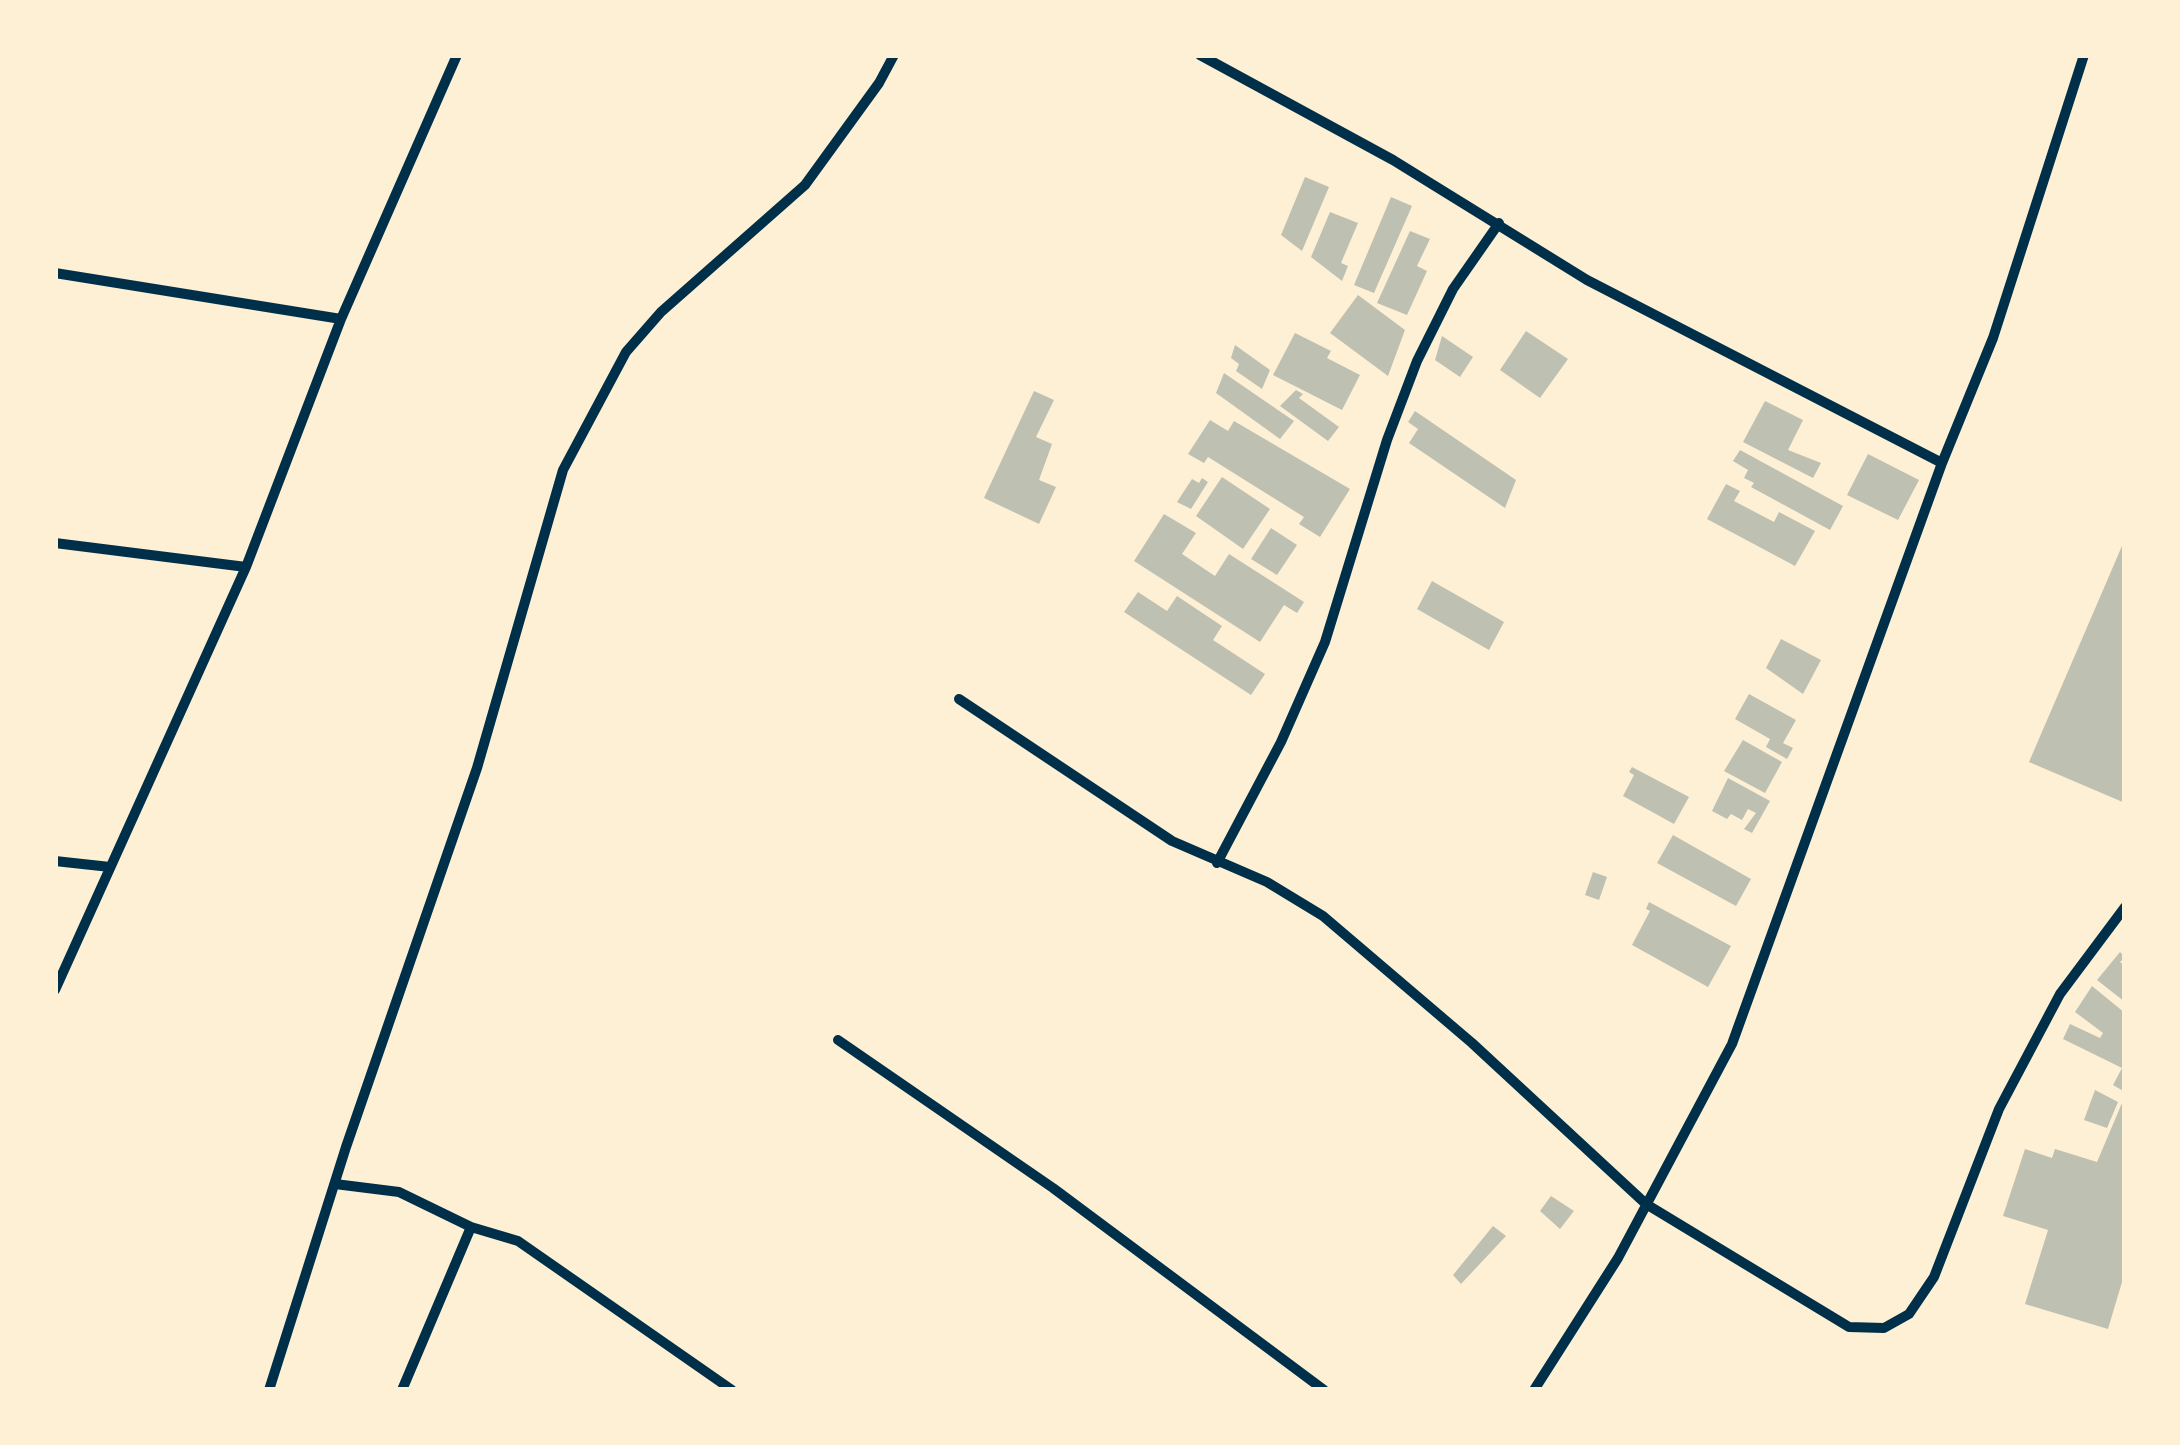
<!DOCTYPE html>
<html>
<head>
<meta charset="utf-8">
<style>
  body { margin:0 }
  #map { position:relative; width:2180px; height:1445px; overflow:hidden; background:#fdf0d5; font-family:Quicksand,sans-serif }
  canvas { display:block }
  .frame { position:absolute; inset:0; border:58px solid #fdf0d5; pointer-events:none }
</style>
</head>
<body>
<div id="map">
<canvas width="2180" height="1445"></canvas>
<div class="frame"></div>
</div>
<script>
const g = document.querySelector('canvas').getContext('2d');
g.lineJoin = 'round';
function fill(path, color) {
  g.fillStyle = color;
  g.fill(path, 'evenodd');
}
function toPath(rows) {
  const path = new Path2D();
  for (const r of rows) {
    path.moveTo(r[0], r[1]);
    for (let i = 2; i < r.length; i += 2) path.lineTo(r[i], r[i + 1]);
  }
  return path;
}
function trace(path, color, width, dash) {
  g.strokeStyle = color;
  g.lineWidth = width;
  g.lineCap = dash ? 'butt' : 'round';
  g.setLineDash(dash || []);
  g.stroke(path);
}
fill(toPath([
  [1305,177,1329,187,1302,251,1281,235],
  [1391,197,1412,206,1374,293,1354,285],
  [1330,212,1358,223,1341,263,1348,266,1342,281,1311,257],
  [1410,231,1430,239,1417,266,1427,271,1407,315,1377,303],
  [1358,295,1405,330,1388,376,1330,333],
  [1526,331,1568,359,1540,398,1500,370],
  [1295,333,1331,351,1327,358,1360,375,1342,410,1273,375],
  [1442,336,1473,357,1460,377,1435,360],
  [1235,345,1270,370,1262,389,1236,371,1239,364,1231,358],
  [1224,373,1294,421,1280,439,1216,393],
  [1296,390,1303,394,1299,398,1339,427,1328,441,1280,406],
  [1034,391,1054,400,1036,437,1052,444,1039,480,1056,487,1039,524,984,498],
  [1765,401,1803,420,1788,450,1821,463,1813,478,1743,442],
  [1415,411,1516,480,1505,508,1409,443,1418,429,1408,422],
  [1210,420,1228,431,1234,421,1350,489,1320,537,1299,524,1304,517,1208,457,1204,463,1188,454],
  [1740,450,1843,506,1830,530,1751,487,1754,483,1744,478,1748,470,1733,461],
  [1868,454,1919,480,1898,520,1847,495],
  [1222,477,1270,509,1243,549,1196,516],
  [1202,478,1208,482,1191,509,1177,502,1192,479,1199,483],
  [1726,484,1740,491,1734,501,1774,522,1779,512,1815,531,1795,566,1707,519],
  [1164,514,1196,533,1182,554,1215,576,1229,554,1304,602,1297,613,1284,605,1260,642,1134,561],
  [1271,528,1297,545,1277,575,1251,559],
  [2125,539,2125,803,2029,762],
  [1432,581,1504,622,1489,650,1417,609],
  [1138,592,1167,611,1177,596,1222,626,1213,640,1265,674,1251,695,1124,612],
  [1781,639,1821,660,1803,694,1766,668],
  [1749,694,1796,720,1783,743,1793,748,1787,759,1766,747,1770,739,1735,719],
  [1743,740,1782,762,1765,793,1724,771],
  [1632,767,1689,797,1674,824,1623,796,1634,775,1629,772],
  [1728,778,1770,801,1752,833,1744,829,1756,813,1748,809,1742,820,1731,814,1727,819,1712,811],
  [1673,835,1751,879,1736,906,1657,863],
  [1593,872,1607,877,1599,900,1585,895],
  [1649,902,1731,946,1708,987,1632,945,1650,911,1646,909],
  [2120,952,2125,957,2120,962,2125,966,2125,1002,2097,980],
  [2092,986,2125,1013,2125,1092,2113,1085,2122,1068,2063,1039,2070,1024,2100,1038,2103,1033,2075,1012],
  [2095,1090,2118,1102,2107,1128,2084,1120],
  [2122,1103,2125,1272,2108,1329,2025,1304,2048,1230,2003,1216,2025,1149,2052,1158,2055,1149,2097,1162],
  [1551,1196,1574,1211,1560,1229,1540,1211],
  [1493,1226,1506,1236,1461,1284,1453,1275]
]), '#bec0b2');
trace(toPath([
  [1200,55,1393,160,1587,280,1942,463],
  [55,273,341,319],
  [55,543,246,567],
  [959,699,1172,841,1267,882,1323,916,1472,1043,1646,1204,1849,1327,1884,1328,1909,1314,1934,1277,1999,1109,2060,994,2125,907],
  [55,861,110,867],
  [1217,863,1281,742,1325,642,1387,440,1417,361,1453,289,1499,223],
  [55,990,246,567,341,319,457,55],
  [838,1040,1053,1188,1324,1390],
  [335,1184,399,1192,471,1227,518,1241,732,1390],
  [269,1390,346,1147,477,768,563,470,626,352,661,312,805,185,879,83,894,55],
  [402,1390,471,1227],
  [1534,1390,1618,1258,1732,1044,1942,463,1993,338,2084,55]
]), '#003049', 10);
</script>
</body>
</html>
